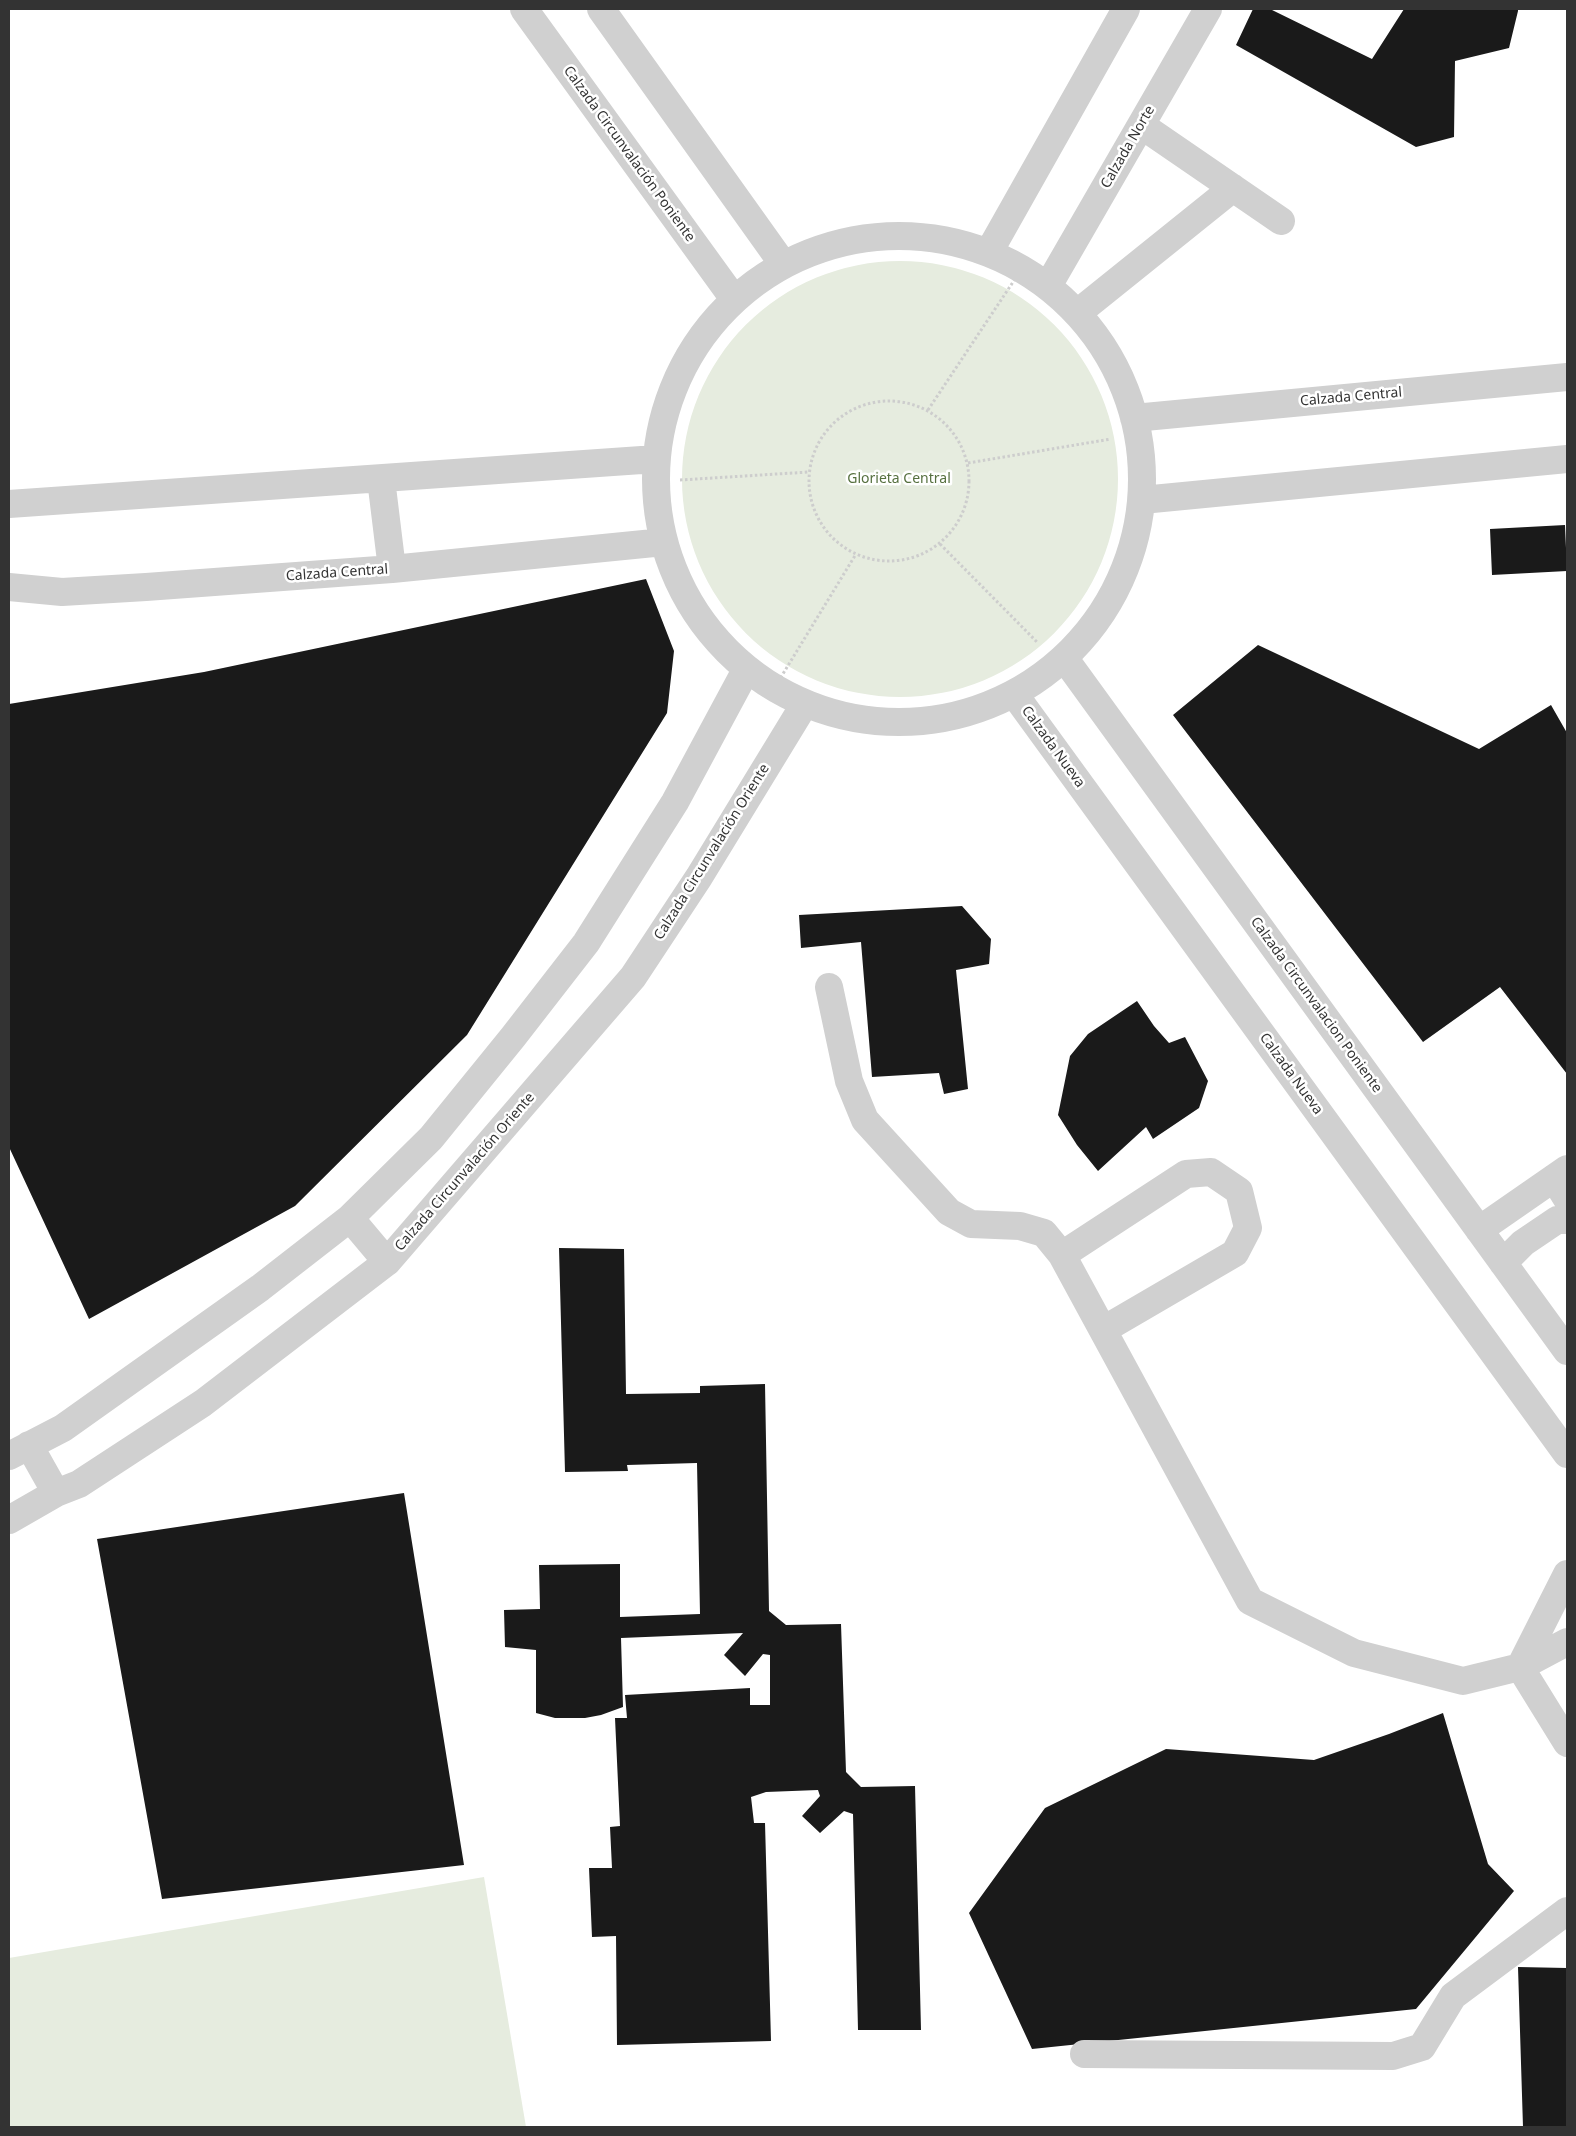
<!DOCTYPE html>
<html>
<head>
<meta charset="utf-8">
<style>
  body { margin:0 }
  #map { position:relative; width:1576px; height:2136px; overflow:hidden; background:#fff; font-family:"Noto Sans",sans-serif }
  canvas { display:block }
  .frame { position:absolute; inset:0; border:10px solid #333; pointer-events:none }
</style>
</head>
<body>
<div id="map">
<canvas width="1576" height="2136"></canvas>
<div class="frame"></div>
</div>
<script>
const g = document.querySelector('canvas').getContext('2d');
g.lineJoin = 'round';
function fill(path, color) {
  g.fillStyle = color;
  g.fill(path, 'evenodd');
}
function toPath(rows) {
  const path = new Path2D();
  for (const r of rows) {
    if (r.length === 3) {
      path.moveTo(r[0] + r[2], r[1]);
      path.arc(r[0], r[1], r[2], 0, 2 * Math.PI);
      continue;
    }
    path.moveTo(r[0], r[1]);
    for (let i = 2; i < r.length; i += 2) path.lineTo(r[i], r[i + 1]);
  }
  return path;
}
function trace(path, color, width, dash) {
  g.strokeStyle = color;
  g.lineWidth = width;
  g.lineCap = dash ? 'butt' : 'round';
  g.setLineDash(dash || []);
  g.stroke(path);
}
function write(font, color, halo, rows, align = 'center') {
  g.font = font + ' "Noto Sans",sans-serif';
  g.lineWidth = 5;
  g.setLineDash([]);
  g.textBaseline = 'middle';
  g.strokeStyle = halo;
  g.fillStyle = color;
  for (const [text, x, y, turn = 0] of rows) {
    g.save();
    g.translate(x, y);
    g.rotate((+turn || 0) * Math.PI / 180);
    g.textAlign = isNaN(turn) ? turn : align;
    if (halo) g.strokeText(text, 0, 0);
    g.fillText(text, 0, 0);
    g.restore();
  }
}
fill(toPath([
  [900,479,218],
  [484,1877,526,2127,9,2127,9,1958]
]), '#e6ecdf');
fill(toPath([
  [1253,9,1270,9,1372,59,1404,9,1518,9,1518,11,1509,48,1455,61,1454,137,1416,147,1236,45],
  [1565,525,1567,571,1492,575,1490,529],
  [646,579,674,651,667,713,467,1035,295,1206,89,1319,9,1147,9,704,204,672],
  [1258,645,1479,749,1551,705,1567,733,1567,1074,1500,987,1423,1042,1173,715],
  [962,906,991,939,989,964,956,970,968,1089,944,1094,939,1073,872,1077,861,942,801,948,799,915],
  [1137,1001,1154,1026,1169,1043,1185,1037,1208,1081,1199,1108,1153,1139,1146,1127,1098,1171,1077,1145,1058,1115,1070,1056,1088,1034],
  [559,1248,624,1249,626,1394,700,1393,700,1386,765,1384,769,1611,786,1625,841,1624,846,1772,861,1787,915,1786,921,2030,858,2030,853,1814,844,1811,820,1833,802,1816,820,1796,818,1790,766,1792,751,1797,754,1823,765,1823,771,2041,617,2045,616,1936,592,1937,589,1868,612,1868,610,1827,620,1826,615,1718,627,1718,625,1695,750,1688,750,1705,770,1705,770,1655,763,1654,745,1676,724,1655,743,1633,621,1638,623,1707,601,1715,585,1718,555,1718,536,1713,536,1650,505,1647,504,1610,540,1609,539,1565,620,1564,620,1617,700,1614,697,1463,627,1465,628,1471,565,1472],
  [404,1493,464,1865,162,1899,97,1539],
  [1443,1713,1488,1864,1514,1891,1416,2009,1032,2049,969,1913,1045,1808,1166,1749,1314,1760,1389,1734],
  [1518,1967,1567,1968,1567,2127,1523,2127]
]), '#1a1a1a');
trace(toPath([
  [889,481,80],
  [928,410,1015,279],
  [968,463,1111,439],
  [680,480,809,472],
  [940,544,1038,643],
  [778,682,856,554]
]), '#cdcdcd', 3, [2.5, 2.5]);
trace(toPath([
  [524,9,734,299],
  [601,9,783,264],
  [1141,125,1281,221],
  [899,479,243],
  [989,252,1126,9],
  [1048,286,1208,9],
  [1080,311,1233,188],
  [1134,418,1567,377],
  [381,479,392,569],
  [1142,500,1567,459],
  [9,504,656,459],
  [9,587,62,592,146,587,392,569,664,542],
  [1065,659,1567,1351],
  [1015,695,1567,1454],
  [829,987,849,1081,865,1120,949,1212,971,1224,1020,1226,1044,1233,1062,1255,1250,1601,1354,1653,1463,1681,1520,1667,1567,1642],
  [1554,1178,1567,1199],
  [350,1218,387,1262],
  [1479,1230,1567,1169],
  [1062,1255,1186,1174,1211,1172,1239,1191,1248,1228,1235,1253,1103,1330],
  [1503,1263,1523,1243,1557,1220,1567,1220],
  [29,1445,56,1493],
  [9,1456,63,1428,260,1288,350,1218,431,1138,513,1037,586,943,675,802,746,670],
  [9,1520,56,1493,79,1484,203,1403,387,1262,633,977,699,877,804,705],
  [1520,1667,1567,1574],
  [1520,1667,1567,1743],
  [1084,2054,1393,2056,1422,2047,1453,1996,1567,1911]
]), '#d0d0d0', 28);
write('14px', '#333', '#fff', [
  ["Calzada Norte",1128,147,-60],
  ["Calzada Circunvalación Poniente",629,154,54],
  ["Calzada Central",1351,397,-5],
  ["Calzada Central",337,573,-4],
  ["Calzada Nueva",1053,747,54],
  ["Calzada Circunvalación Oriente",712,852,-58],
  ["Calzada Circunvalacion Poniente",1316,1005,54],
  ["Calzada Nueva",1291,1074,54],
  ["Calzada Circunvalación Oriente",465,1172,-49]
]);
write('14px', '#56703f', '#fff', [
  ["Glorieta Central",899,479]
]);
</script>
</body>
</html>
